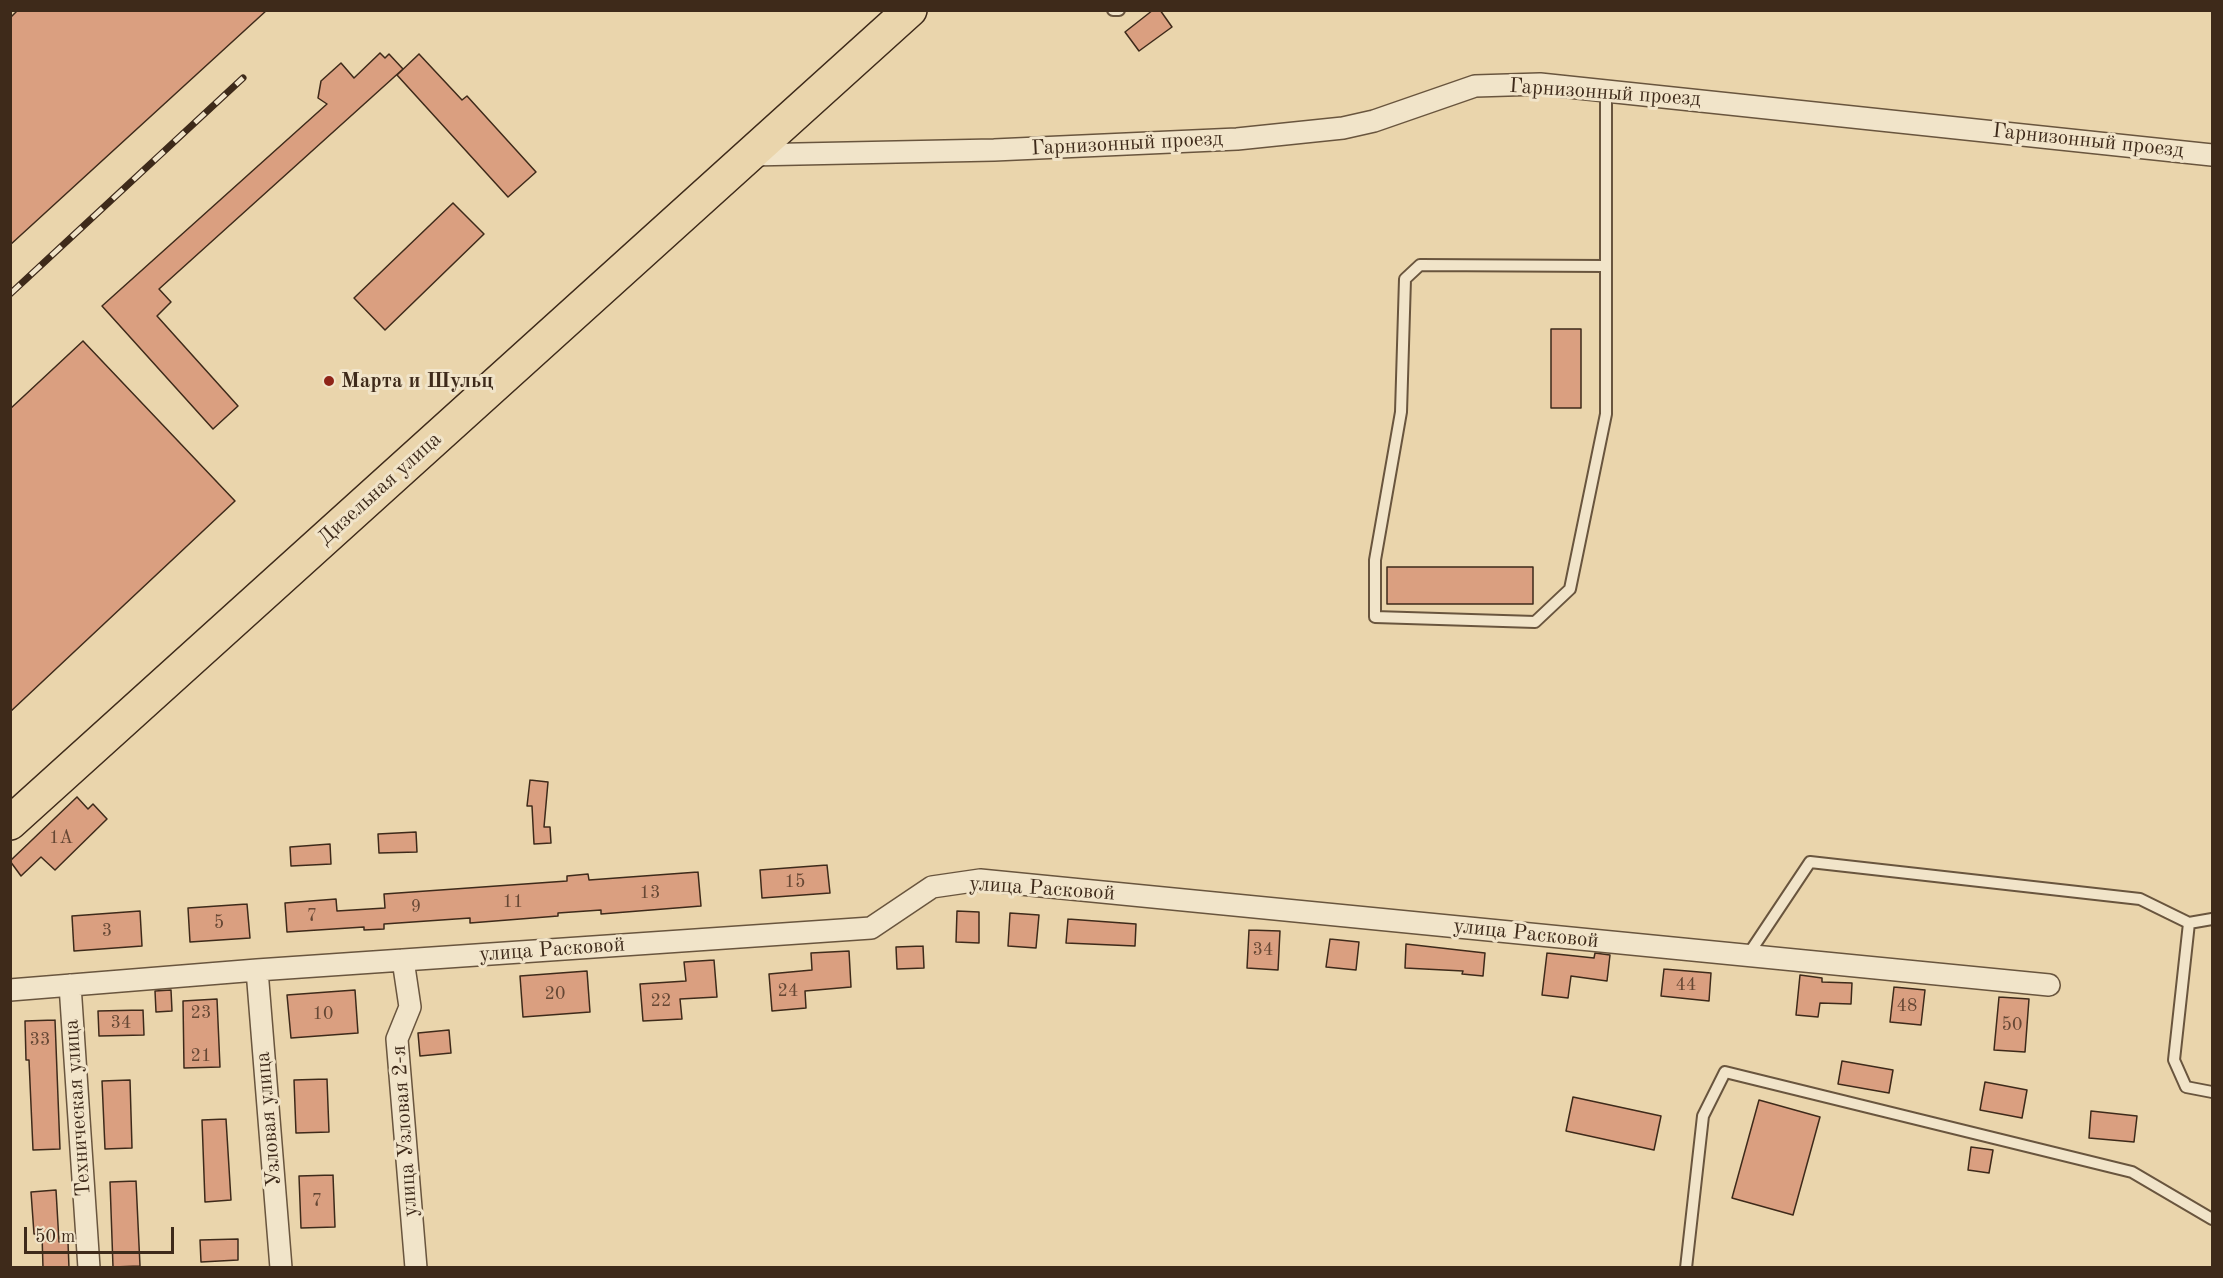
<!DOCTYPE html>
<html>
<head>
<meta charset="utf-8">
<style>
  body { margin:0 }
  #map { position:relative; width:2223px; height:1278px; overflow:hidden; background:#ead5ac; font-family:"Old Standard TT",serif }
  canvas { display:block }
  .frame { position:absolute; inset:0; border:12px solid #3e2a1a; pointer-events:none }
  .scale { position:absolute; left:24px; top:1227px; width:150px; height:27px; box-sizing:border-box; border:3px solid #3e2a1a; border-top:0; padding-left:8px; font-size:18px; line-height:21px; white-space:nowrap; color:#3e2a1a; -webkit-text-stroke:4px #f1e4c9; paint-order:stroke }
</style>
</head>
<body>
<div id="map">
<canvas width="2223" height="1278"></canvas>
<div class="frame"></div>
<div class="scale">50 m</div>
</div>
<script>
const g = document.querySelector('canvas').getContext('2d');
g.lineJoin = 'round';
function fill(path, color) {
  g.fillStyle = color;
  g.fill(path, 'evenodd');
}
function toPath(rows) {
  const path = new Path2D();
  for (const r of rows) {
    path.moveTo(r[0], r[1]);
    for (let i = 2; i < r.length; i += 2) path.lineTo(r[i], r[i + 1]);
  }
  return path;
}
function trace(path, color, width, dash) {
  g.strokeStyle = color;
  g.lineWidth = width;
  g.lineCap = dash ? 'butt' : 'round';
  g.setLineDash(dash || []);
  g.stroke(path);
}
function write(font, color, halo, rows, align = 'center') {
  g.font = font + ' "Old Standard TT",serif';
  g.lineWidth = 6;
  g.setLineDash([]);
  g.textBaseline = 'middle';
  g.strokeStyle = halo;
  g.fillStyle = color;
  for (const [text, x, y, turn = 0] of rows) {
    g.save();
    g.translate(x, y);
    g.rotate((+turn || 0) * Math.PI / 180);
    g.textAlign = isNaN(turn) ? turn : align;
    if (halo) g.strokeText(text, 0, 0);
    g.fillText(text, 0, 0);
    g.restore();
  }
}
const building = toPath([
  [18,10,267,10,10,245,10,18,18,10],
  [1153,10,1160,10,1172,27,1139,51,1125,32,1153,10],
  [380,53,385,58,389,54,403,69,159,289,171,302,157,316,238,406,213,429,102,306,327,104,318,98,321,81,341,63,354,78,380,53],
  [419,54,462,100,467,96,536,172,508,197,397,75,419,54],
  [453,203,484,234,385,330,354,298,453,203],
  [1551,329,1581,329,1581,408,1551,408,1551,329],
  [83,341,235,501,10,712,10,409,83,341],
  [1387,567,1533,567,1533,604,1387,604,1387,567],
  [530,780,548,782,544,827,550,827,551,843,534,844,532,806,527,806,530,780],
  [77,797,88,809,93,804,107,819,55,870,41,857,21,876,10,861,77,797],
  [416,832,417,852,379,853,378,834,416,832],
  [330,844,331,864,291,866,290,847,330,844],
  [827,865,830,893,762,898,760,870,827,865],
  [698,872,701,906,601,914,601,910,558,913,558,916,470,923,470,918,384,924,384,929,364,930,364,927,287,932,285,903,336,899,337,911,385,908,384,894,567,881,567,876,588,874,589,880,698,872],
  [247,904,250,938,190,942,188,908,247,904],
  [140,911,142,946,74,951,72,916,140,911],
  [957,911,979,912,979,943,956,942,957,911],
  [1010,913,1039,915,1036,948,1008,946,1010,913],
  [1068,919,1136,924,1135,946,1066,943,1068,919],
  [1249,930,1280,931,1278,970,1247,968,1249,930],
  [1330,939,1359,942,1356,970,1326,967,1330,939],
  [1406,944,1485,953,1483,976,1462,974,1463,971,1405,968,1406,944],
  [923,946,924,968,897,969,896,947,923,946],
  [849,951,851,987,805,991,806,1008,772,1011,769,974,812,970,811,953,849,951],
  [1547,953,1594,958,1595,953,1610,955,1607,981,1571,976,1568,998,1542,995,1547,953],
  [714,960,717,997,680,999,682,1019,643,1021,640,984,686,981,684,962,714,960],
  [1664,969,1711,973,1709,1001,1661,996,1664,969],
  [587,971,590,1012,523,1017,520,976,587,971],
  [1800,975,1822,978,1822,982,1852,983,1851,1004,1820,1003,1818,1017,1796,1015,1800,975],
  [1894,987,1925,990,1921,1025,1890,1022,1894,987],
  [171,990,172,1011,156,1012,155,991,171,990],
  [355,990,358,1033,291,1038,287,995,355,990],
  [1999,997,2029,999,2025,1052,1994,1050,1999,997],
  [217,999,220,1067,184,1068,183,1001,217,999],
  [143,1010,144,1035,99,1036,98,1011,143,1010],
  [55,1020,60,1149,33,1150,29,1060,26,1060,25,1021,55,1020],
  [449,1030,451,1053,420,1056,418,1033,449,1030],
  [1842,1061,1893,1070,1889,1093,1838,1084,1842,1061],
  [327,1079,329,1132,296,1133,294,1080,327,1079],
  [130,1080,132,1148,105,1149,102,1081,130,1080],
  [1985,1082,2027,1090,2022,1118,1980,1110,1985,1082],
  [1573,1097,1661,1116,1654,1150,1566,1131,1573,1097],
  [1759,1100,1820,1117,1793,1215,1732,1198,1759,1100],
  [2091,1111,2137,1116,2134,1142,2089,1138,2091,1111],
  [226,1119,231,1200,205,1202,202,1120,226,1119],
  [1971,1147,1993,1150,1989,1173,1968,1170,1971,1147],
  [333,1175,335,1227,301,1228,299,1176,333,1175],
  [136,1181,140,1266,113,1267,110,1182,136,1181],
  [56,1190,59,1242,68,1242,69,1268,43,1268,42,1234,34,1234,31,1192,56,1190],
  [238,1239,238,1260,201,1262,200,1240,238,1239]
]);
fill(building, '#da9f80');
trace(building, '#3e2a1a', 1.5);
const lane = toPath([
  [1113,10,1119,10],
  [1605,266,1420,265,1405,279,1401,412,1375,560,1375,617,1535,622,1570,589,1606,414,1606,89],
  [2189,923,2174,1060,2186,1087,2212,1092],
  [1748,955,1810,862,2140,899,2189,923,2212,919],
  [1686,1268,1703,1116,1725,1072,2132,1172,2212,1219]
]);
const street = toPath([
  [750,155,994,150,1237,139,1343,128,1374,121,1475,86,1540,84,2212,155],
  [403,960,410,1007,397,1039,416,1268],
  [257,970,281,1268],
  [70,985,89,1268],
  [10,990,257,970,871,928,932,887,980,880,2049,985]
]);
const primary = toPath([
  [10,823,910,10]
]);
trace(lane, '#69553e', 14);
trace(street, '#69553e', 24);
trace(primary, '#3e2a1a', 36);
trace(lane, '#f1e4c9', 10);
trace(street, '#f1e4c9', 21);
trace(primary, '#ead5ac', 33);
const rail = toPath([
  [10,294,243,78]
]);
trace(rail, '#3e2a1a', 7);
trace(rail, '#f1e4c9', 4.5, [14]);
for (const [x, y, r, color] of [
  [329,381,6,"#8f2418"]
]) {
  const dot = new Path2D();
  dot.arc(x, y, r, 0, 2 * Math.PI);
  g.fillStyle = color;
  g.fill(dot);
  trace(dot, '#f1e4c9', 2);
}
write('18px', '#654734', null, [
  ["1А",61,838],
  ["15",795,882],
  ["13",650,893],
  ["11",513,902],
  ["9",416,907],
  ["7",312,916],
  ["5",219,923],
  ["3",107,931],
  ["34",1263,950],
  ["44",1686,985],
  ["24",788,991],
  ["20",555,994],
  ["22",661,1001],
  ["48",1907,1006],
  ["23",201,1013],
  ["10",323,1014],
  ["34",121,1023],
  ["50",2012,1025],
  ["33",40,1040],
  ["21",201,1056],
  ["7",317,1201]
]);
write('21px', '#3e2a1a', '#f1e4c9', [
  ["Гарнизонный проезд",1605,93,4],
  ["Гарнизонный проезд",2088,141,6],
  ["Гарнизонный проезд",1127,144,-3],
  ["Дизельная улица",380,489,-42],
  ["улица Расковой",1042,889,4],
  ["улица Расковой",1526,934,6],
  ["улица Расковой",552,950,-4],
  ["Техническая улица",78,1108,-94],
  ["Узловая улица",269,1119,-95],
  ["улица Узловая 2-я",405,1131,-94]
]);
write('bold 21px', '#3e2a1a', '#f1e4c9', [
  ["Марта и Шульц",341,381]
], 'left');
</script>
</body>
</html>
